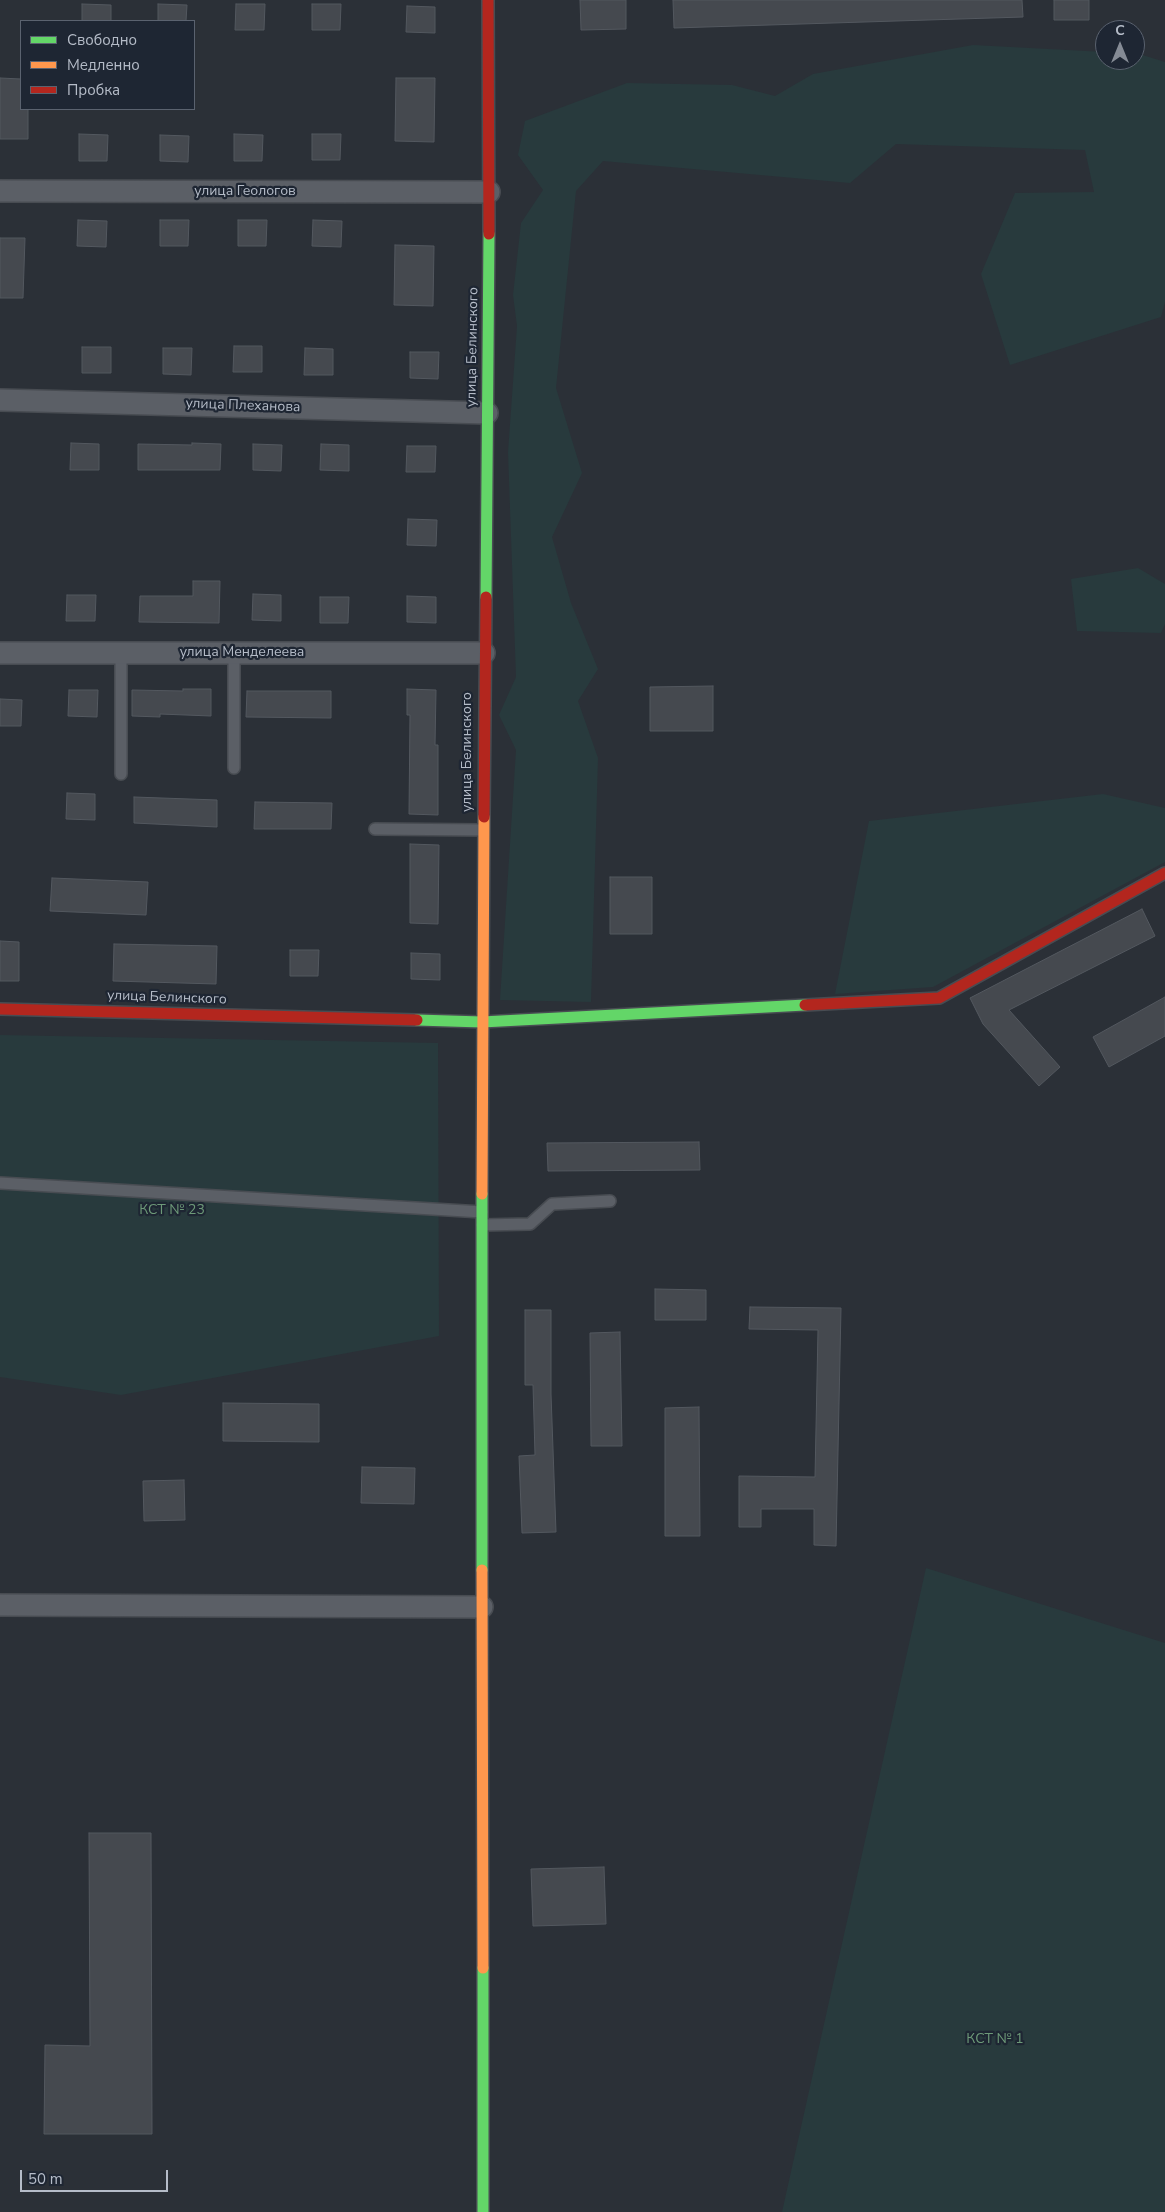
<!DOCTYPE html>
<html>
<head>
<meta charset="utf-8">
<style>
  body { margin:0 }
  #map { position:relative; width:1165px; height:2212px; overflow:hidden; background:#2b3037; font-family:"Nunito Sans",sans-serif }
  canvas { display:block }
  .legend { position:absolute; left:20px; top:20px; width:175px; height:90px; box-sizing:border-box; background:#1e2633; border:1px solid #5a626f; margin:0; padding:6px 9px; list-style:none; font-size:15px; color:#b5bcc8 }
  .legend li { display:flex; align-items:center; gap:10px; height:25px }
  .legend b { width:25px; border:1px solid #5a626f }
  .north { position:absolute; left:1095px; top:20px; width:50px; height:50px; box-sizing:border-box; background:#1e2633; border:1px solid #5a626f; border-radius:50%; rotate:0deg; font-size:14px; font-weight:700; line-height:20px; text-align:center; color:#b5bcc8 }
  .north::after { content:''; display:block; margin:auto; width:18px; height:22px; background:#858b95; clip-path:polygon(50% 0,100% 100%,50% 72%,0 100%) }
  .scale { position:absolute; left:20px; top:2170px; width:148px; height:22px; box-sizing:border-box; border:2px solid #b5bcc8; border-top:0; padding-left:6px; font-size:15px; line-height:18px; white-space:nowrap; color:#b5bcc8; -webkit-text-stroke:4px #1e2633; paint-order:stroke }
</style>
</head>
<body>
<div id="map">
<canvas width="1165" height="2212"></canvas>
<ul class="legend">
<li><b style="height:6px;background:#63d668"></b>Свободно</li>
<li><b style="height:6px;background:#ff974d"></b>Медленно</li>
<li><b style="height:6px;background:#b3261e"></b>Пробка</li>
</ul>
<div class="north">С</div>
<div class="scale">50 m</div>
</div>
<script>
const g = document.querySelector('canvas').getContext('2d');
g.lineJoin = 'round';
function fill(path, color) {
  g.fillStyle = color;
  g.fill(path, 'evenodd');
}
function toPath(rows) {
  const path = new Path2D();
  for (const r of rows) {
    path.moveTo(r[0], r[1]);
    for (let i = 2; i < r.length; i += 2) path.lineTo(r[i], r[i + 1]);
  }
  return path;
}
function trace(path, color, width, dash) {
  g.strokeStyle = color;
  g.lineWidth = width;
  g.lineCap = dash ? 'butt' : 'round';
  g.setLineDash(dash || []);
  g.stroke(path);
}
function write(font, color, halo, rows, align = 'center') {
  g.font = font + ' "Nunito Sans",sans-serif';
  g.lineWidth = 4.5;
  g.setLineDash([]);
  g.textBaseline = 'middle';
  g.strokeStyle = halo;
  g.fillStyle = color;
  for (const [text, x, y, turn = 0] of rows) {
    g.save();
    g.translate(x, y);
    g.rotate((+turn || 0) * Math.PI / 180);
    g.textAlign = isNaN(turn) ? turn : align;
    if (halo) g.strokeText(text, 0, 0);
    g.fillText(text, 0, 0);
    g.restore();
  }
}
fill(toPath([
  [973,45,1105,52,1105,60,1135,60,1136,53,1165,62,1165,302,1161,317,1010,365,981,274,1015,193,1094,192,1085,150,896,144,850,183,603,161,576,191,556,388,582,473,552,537,571,603,598,669,578,701,598,758,591,1002,500,1000,516,750,499,715,516,677,508,452,517,326,513,295,521,223,543,190,518,155,525,121,627,83,732,85,775,96,813,74],
  [1138,568,1165,584,1165,624,1161,633,1077,631,1071,579],
  [1103,794,1165,808,1165,862,933,987,835,994,869,821],
  [0,1035,438,1043,439,1336,121,1395,0,1377],
  [926,1568,1165,1643,1165,2212,782,2212]
]), '#283a3d');
const building = toPath([
  [580,0,626,0,626,29,581,30,580,0],
  [673,0,1022,0,1023,17,674,28,673,0],
  [1054,0,1089,0,1089,20,1054,20,1054,0],
  [82,4,111,5,111,21,82,21,82,4],
  [158,4,187,5,186,21,158,21,158,4],
  [236,4,265,4,264,30,235,30,236,4],
  [312,4,341,4,340,30,312,30,312,4],
  [407,6,435,7,435,33,406,32,407,6],
  [0,78,21,79,21,109,28,109,28,139,0,139,0,78],
  [396,78,435,78,434,142,395,141,396,78],
  [79,134,108,135,107,161,79,161,79,134],
  [234,134,263,135,262,161,234,161,234,134],
  [312,134,341,134,340,160,312,160,312,134],
  [160,135,189,136,188,162,160,161,160,135],
  [78,220,107,221,106,247,77,246,78,220],
  [160,220,189,220,188,246,160,246,160,220],
  [238,220,267,220,266,246,238,246,238,220],
  [313,220,342,221,341,247,312,246,313,220],
  [0,238,25,238,23,298,0,298,0,238],
  [395,245,434,246,433,306,394,305,395,245],
  [234,346,262,346,262,372,233,372,234,346],
  [82,347,111,347,111,373,82,373,82,347],
  [163,348,192,348,191,375,163,374,163,348],
  [305,348,333,349,333,375,304,375,305,348],
  [410,352,439,352,438,379,410,378,410,352],
  [71,443,99,444,99,470,70,470,71,443],
  [192,443,221,444,220,470,138,470,138,444,192,445,192,443],
  [253,444,282,445,281,471,253,470,253,444],
  [321,444,349,445,349,471,320,470,321,444],
  [407,446,436,446,435,472,406,472,407,446],
  [408,519,437,520,436,546,407,545,408,519],
  [193,581,220,581,219,623,139,622,140,596,193,596,193,581],
  [253,594,281,595,281,621,252,620,253,594],
  [67,595,96,595,95,621,66,621,67,595],
  [407,596,436,597,436,623,407,622,407,596],
  [320,597,349,597,348,623,320,623,320,597],
  [713,686,713,731,650,731,650,687,713,686],
  [183,689,211,689,211,716,160,714,160,717,132,716,132,690,183,691,183,689],
  [407,689,436,690,435,745,438,745,438,815,409,814,410,715,407,715,407,689],
  [69,690,98,690,97,717,68,716,69,690],
  [247,691,331,691,331,718,246,717,247,691],
  [0,699,22,700,21,726,0,726,0,699],
  [67,793,95,794,95,820,66,819,67,793],
  [134,797,217,800,217,827,134,823,134,797],
  [255,802,332,803,331,829,254,829,255,802],
  [410,844,439,845,438,924,410,923,410,844],
  [610,877,652,877,652,934,610,934,610,877],
  [52,878,148,882,146,915,50,911,52,878],
  [1142,909,1155,936,1009,1010,1060,1067,1039,1086,983,1024,970,998,1142,909],
  [0,941,19,942,19,981,0,981,0,941],
  [114,944,217,946,216,984,113,981,114,944],
  [290,950,319,950,318,976,290,976,290,950],
  [411,953,440,954,440,980,411,979,411,953],
  [1165,997,1165,1036,1109,1067,1093,1037,1165,997],
  [699,1142,700,1170,548,1171,547,1143,699,1142],
  [655,1289,706,1290,706,1320,655,1320,655,1289],
  [750,1307,841,1308,836,1546,814,1545,814,1509,761,1509,761,1527,739,1527,739,1476,815,1477,818,1330,749,1329,750,1307],
  [525,1310,551,1310,551,1394,556,1532,522,1533,519,1456,535,1455,533,1385,525,1385,525,1310],
  [620,1332,622,1446,591,1446,590,1333,620,1332],
  [223,1403,319,1404,319,1442,223,1441,223,1403],
  [699,1407,700,1536,665,1536,665,1408,699,1407],
  [362,1467,415,1468,414,1504,361,1503,362,1467],
  [184,1480,185,1520,144,1521,143,1481,184,1480],
  [89,1833,151,1833,152,2134,44,2134,45,2045,90,2046,89,1833],
  [604,1867,606,1924,533,1926,531,1869,604,1867]
]);
fill(building, '#45494f');
trace(building, '#53585f', 1);
const lane = toPath([
  [121,653,121,774],
  [234,653,234,768],
  [375,829,483,830],
  [0,1183,482,1212],
  [482,1225,530,1224,552,1204,610,1201]
]);
const street = toPath([
  [0,191,489,192],
  [0,400,487,413],
  [0,653,484,653],
  [0,1605,482,1607]
]);
const fast = toPath([
  [486,597,489,234],
  [417,1020,482,1022,805,1005],
  [482,1194,482,1570],
  [483,1968,483,2212]
]);
const slow = toPath([
  [482,1194,484,817],
  [482,1570,483,1968]
]);
const jam = toPath([
  [488,0,489,234],
  [484,817,486,597],
  [805,1005,939,998,1165,873],
  [0,1009,417,1020]
]);
trace(lane, '#484c52', 14);
trace(street, '#484c52', 24);
trace(fast, '#484c52', 14);
trace(slow, '#484c52', 14);
trace(jam, '#484c52', 14);
trace(lane, '#5b5f66', 11);
trace(street, '#5b5f66', 21);
trace(fast, '#63d668', 11);
trace(slow, '#ff974d', 11);
trace(jam, '#b3261e', 11);
write('14px', '#b5bcc8', '#1e2633', [
  ["улица Геологов",245,192],
  ["улица Белинского",473,347,-89],
  ["улица Плеханова",243,406,2],
  ["улица Менделеева",242,653],
  ["улица Белинского",468,752,-90],
  ["улица Белинского",167,998,2]
]);
write('14px', '#6d9978', '#1e2633', [
  ["КСТ № 23",172,1211],
  ["КСТ № 1",995,2040]
]);
</script>
</body>
</html>
